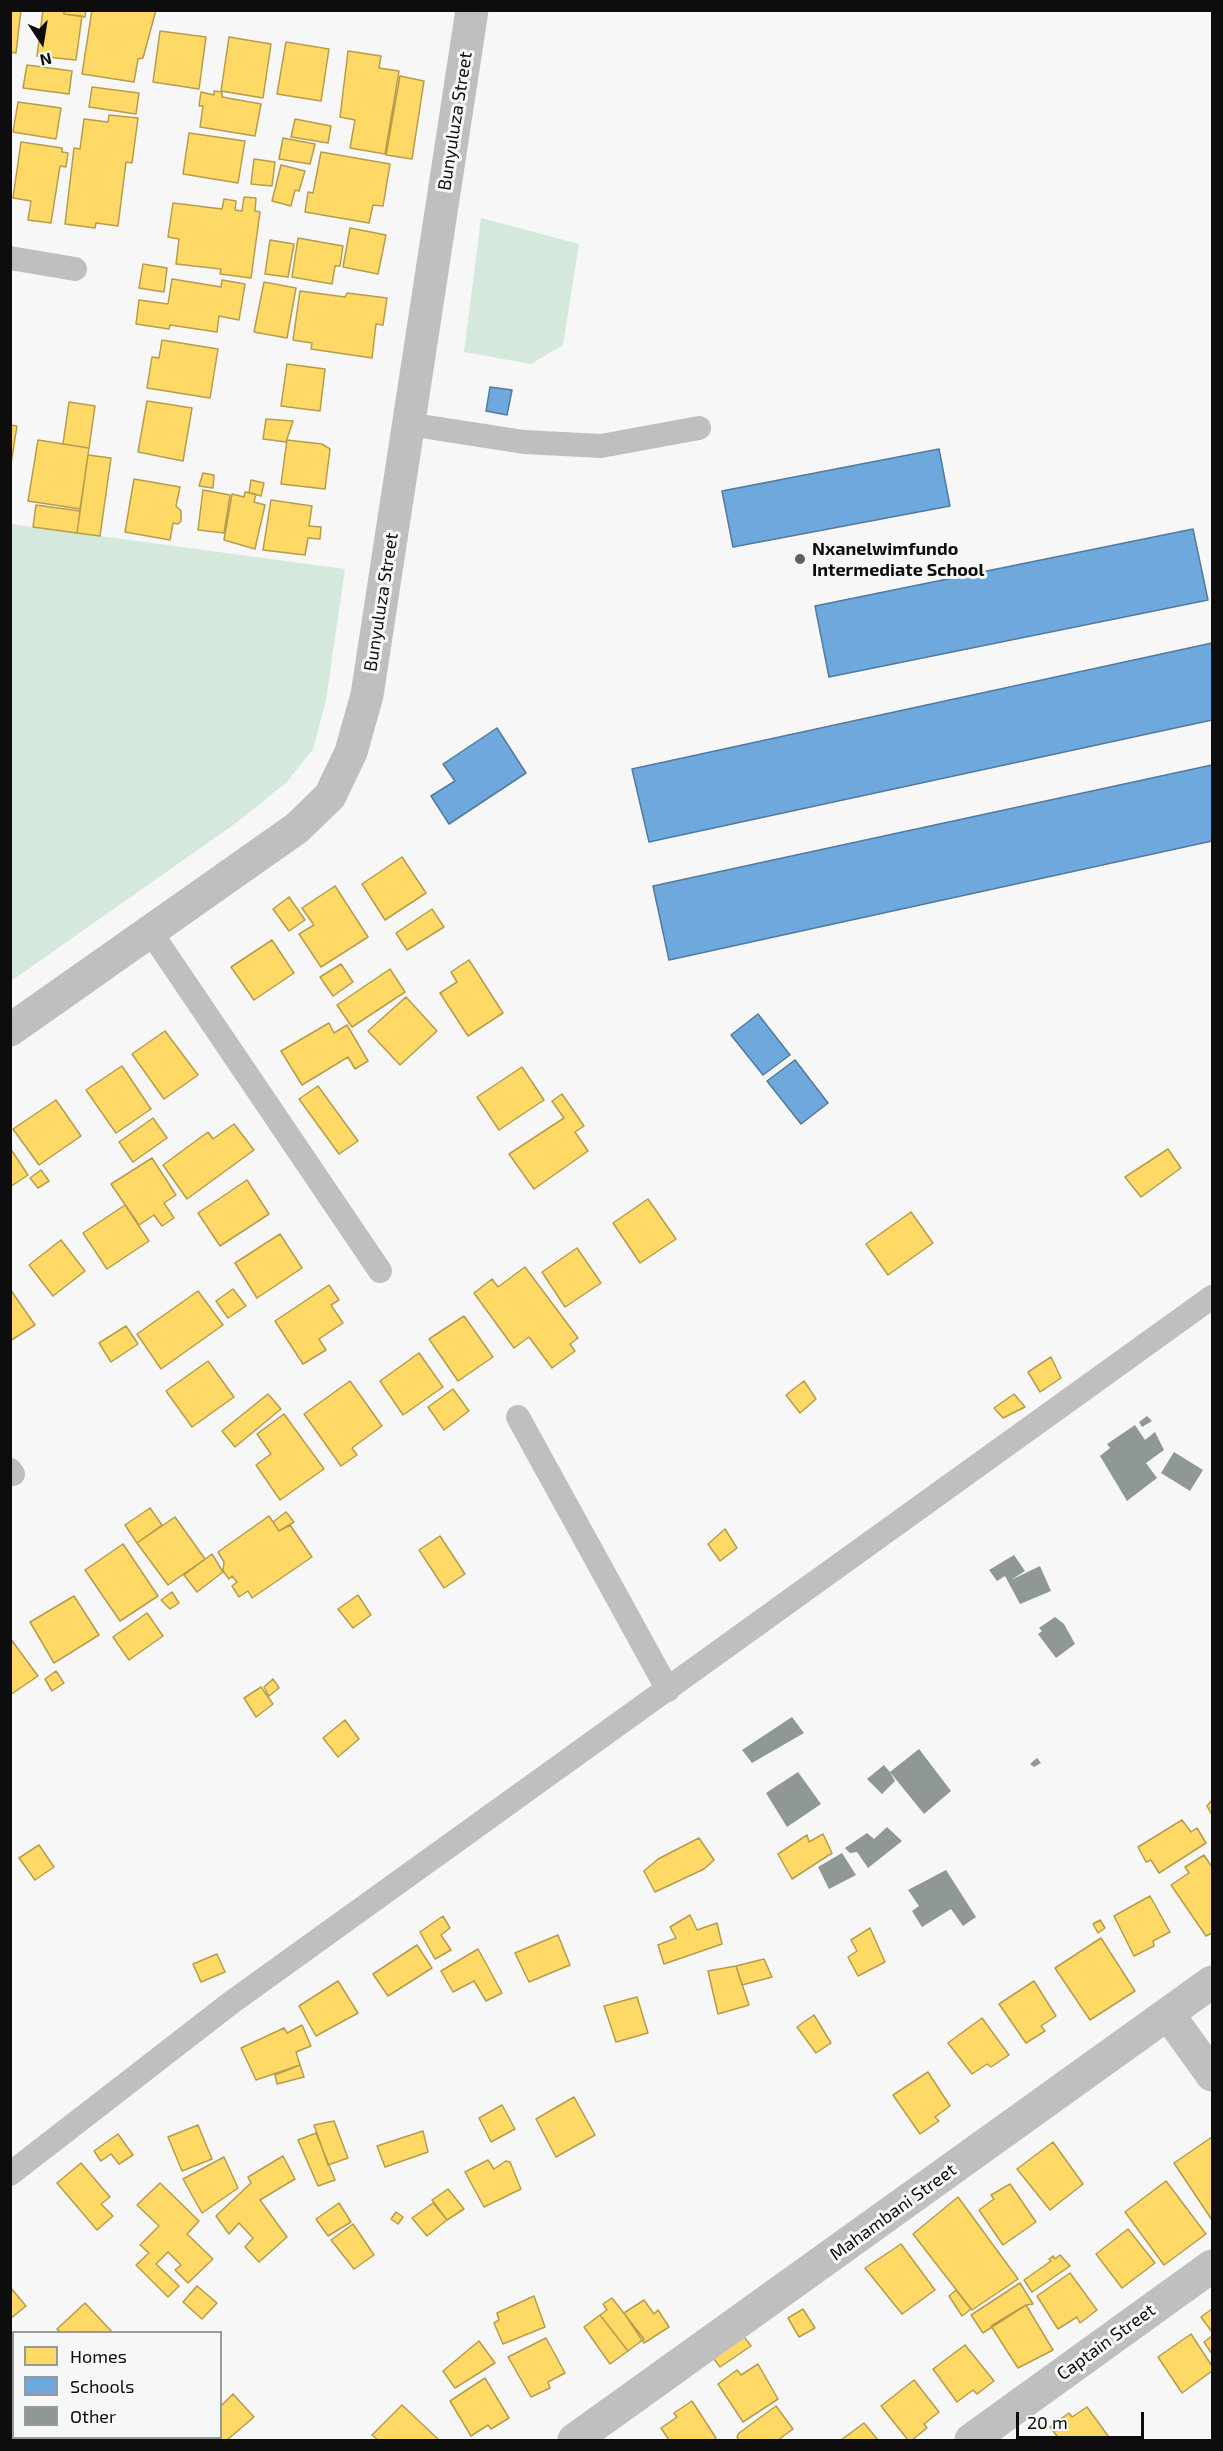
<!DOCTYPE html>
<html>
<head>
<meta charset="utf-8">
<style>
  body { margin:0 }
  #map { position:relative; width:1223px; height:2451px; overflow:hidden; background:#f6f7f6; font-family:"Exo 2",sans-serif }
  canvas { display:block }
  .frame { position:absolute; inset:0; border:12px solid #0c0d0c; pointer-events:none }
  .legend { position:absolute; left:12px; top:2331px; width:210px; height:108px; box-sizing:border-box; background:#f5f8f6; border:2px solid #989a98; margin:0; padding:8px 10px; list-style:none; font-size:18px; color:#0c0d0c }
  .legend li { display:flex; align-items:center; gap:12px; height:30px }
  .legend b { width:30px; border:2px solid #989a98 }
  .north { position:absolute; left:12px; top:12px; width:60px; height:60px; -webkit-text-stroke:4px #f5f8f6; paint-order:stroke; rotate:168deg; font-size:16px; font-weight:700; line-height:24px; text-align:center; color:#0c0d0c }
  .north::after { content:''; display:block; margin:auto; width:21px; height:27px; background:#0c0d0c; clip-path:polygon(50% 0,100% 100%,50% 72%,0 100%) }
  .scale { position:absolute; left:1016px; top:2412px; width:128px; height:27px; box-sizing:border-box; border:3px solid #0c0d0c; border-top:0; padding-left:8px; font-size:18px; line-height:21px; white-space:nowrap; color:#0c0d0c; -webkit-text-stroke:4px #f5f8f6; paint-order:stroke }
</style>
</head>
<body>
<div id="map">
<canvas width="1223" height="2451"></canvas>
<div class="frame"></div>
<ul class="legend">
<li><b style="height:16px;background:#ffd966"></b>Homes</li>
<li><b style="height:16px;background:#6fa8dc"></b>Schools</li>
<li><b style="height:16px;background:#909893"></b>Other</li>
</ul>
<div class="north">N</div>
<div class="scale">20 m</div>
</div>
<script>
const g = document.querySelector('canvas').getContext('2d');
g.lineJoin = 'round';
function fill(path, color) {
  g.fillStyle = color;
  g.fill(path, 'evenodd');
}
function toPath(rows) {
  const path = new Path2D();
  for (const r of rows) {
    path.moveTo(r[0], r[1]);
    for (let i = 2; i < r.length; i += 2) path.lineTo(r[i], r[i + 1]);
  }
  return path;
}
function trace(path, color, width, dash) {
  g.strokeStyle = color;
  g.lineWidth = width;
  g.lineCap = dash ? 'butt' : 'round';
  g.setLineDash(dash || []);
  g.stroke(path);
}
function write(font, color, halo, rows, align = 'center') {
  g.font = font + ' "Exo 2",sans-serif';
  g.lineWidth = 6;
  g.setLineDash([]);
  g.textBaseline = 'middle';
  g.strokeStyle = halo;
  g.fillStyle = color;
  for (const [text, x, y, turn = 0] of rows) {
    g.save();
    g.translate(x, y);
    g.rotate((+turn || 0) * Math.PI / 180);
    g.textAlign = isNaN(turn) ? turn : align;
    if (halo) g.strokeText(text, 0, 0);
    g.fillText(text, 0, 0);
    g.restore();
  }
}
fill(toPath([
  [481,218,579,244,563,345,531,364,464,352],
  [11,524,345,569,326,700,313,749,287,782,236,823,11,981]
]), '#d5e8dc');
const homes = toPath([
  [10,10,21,10,16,53,10,52,10,10],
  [43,10,64,10,64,14,82,16,76,60,37,56,43,10],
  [64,10,86,10,85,17,64,14,64,10],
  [92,10,156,10,143,58,138,59,134,82,82,74,92,10],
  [160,31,206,37,199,89,153,82,160,31],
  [229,37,271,44,263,98,221,91,229,37],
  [286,42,329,49,321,101,277,94,286,42],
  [348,51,381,56,379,68,399,71,385,154,350,148,355,120,340,117,348,51],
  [27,65,72,71,69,94,23,88,27,65],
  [400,76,424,81,412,159,386,155,400,76],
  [92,87,139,93,136,114,89,107,92,87],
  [214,91,222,92,222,97,261,104,255,136,200,127,203,106,199,106,201,92,214,95,214,91],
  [18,102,61,108,56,139,13,132,18,102],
  [109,115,138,118,132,163,126,162,118,226,96,223,95,228,65,224,74,148,80,149,84,119,108,122,109,115],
  [295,119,331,126,328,143,291,137,295,119],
  [189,133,245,141,238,183,183,174,189,133],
  [283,138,315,144,310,164,279,159,283,138],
  [21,142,62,148,62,152,68,153,66,167,60,166,51,223,28,220,31,201,13,198,21,142],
  [321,152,390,164,383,206,373,205,369,223,305,212,308,192,313,193,321,152],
  [254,159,275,162,272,186,251,184,254,159],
  [281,165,305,171,299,191,295,190,291,206,272,201,281,165],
  [244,197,256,198,255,211,260,212,251,278,220,274,221,269,176,264,179,239,168,237,173,203,222,209,224,199,236,201,235,210,242,211,244,197],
  [350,228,386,235,378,274,343,267,350,228],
  [298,238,343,246,340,266,335,266,332,284,292,277,298,238],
  [270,240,294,244,288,277,265,274,270,240],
  [143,264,167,268,164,292,139,288,143,264],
  [172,279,221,287,222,280,245,284,239,320,219,316,217,332,170,325,169,329,136,324,139,300,168,304,172,279],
  [264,282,296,288,287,338,254,332,264,282],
  [300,291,345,297,347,293,387,298,383,325,376,324,372,358,311,349,312,343,293,340,300,291],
  [162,340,218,349,210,398,147,388,152,357,159,358,162,340],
  [287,364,325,369,320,411,281,406,287,364],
  [147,401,192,408,183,461,138,452,147,401],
  [69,402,95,406,89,448,63,444,69,402],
  [266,419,293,421,286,442,263,439,266,419],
  [10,425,17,426,10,470,10,425],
  [38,440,89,448,80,509,28,501,38,440],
  [287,440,322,444,330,449,325,489,281,484,287,440],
  [88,455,111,458,100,536,77,533,88,455],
  [203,473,214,475,213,488,199,486,203,473],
  [134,479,180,487,176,506,181,511,181,521,178,524,173,523,170,540,125,532,134,479],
  [251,480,264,483,261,496,249,493,251,480],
  [203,490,230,495,224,533,198,530,203,490],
  [245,492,256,494,254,502,265,505,255,549,224,540,232,494,244,497,245,492],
  [271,500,312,506,309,526,321,527,320,539,308,538,305,555,263,550,271,500],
  [36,505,80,511,77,533,33,527,36,505],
  [402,857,426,893,385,920,362,884,402,857],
  [335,886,368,937,321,967,299,934,314,925,302,908,335,886],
  [289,897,305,920,289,931,273,909,289,897],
  [432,909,444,927,407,950,396,933,432,909],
  [272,940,294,973,254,1000,231,967,272,940],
  [469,960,503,1013,468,1036,440,993,457,982,451,972,469,960],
  [341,964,353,982,333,996,320,977,341,964],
  [390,969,405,992,352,1027,337,1005,390,969],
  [406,997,437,1031,400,1065,368,1031,406,997],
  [329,1023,334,1033,347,1025,368,1061,355,1069,348,1057,302,1085,281,1051,329,1023],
  [165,1031,198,1075,164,1099,132,1054,165,1031],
  [122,1066,151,1109,116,1133,86,1090,122,1066],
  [522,1067,544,1100,499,1130,477,1097,522,1067],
  [318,1086,358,1141,339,1154,299,1099,318,1086],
  [562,1094,584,1126,575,1132,588,1151,534,1189,509,1154,564,1118,552,1101,562,1094],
  [56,1100,81,1136,39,1165,13,1129,56,1100],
  [153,1118,167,1138,133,1162,119,1142,153,1118],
  [234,1124,254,1150,187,1199,163,1165,208,1132,213,1139,234,1124],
  [10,1148,28,1175,10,1187,10,1148],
  [1168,1149,1181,1168,1141,1197,1125,1177,1168,1149],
  [152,1158,176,1195,164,1203,174,1218,162,1226,154,1215,139,1225,111,1184,152,1158],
  [41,1170,49,1181,38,1188,30,1178,41,1170],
  [247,1180,269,1214,220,1246,198,1213,247,1180],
  [648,1199,676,1239,640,1263,613,1223,648,1199],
  [125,1205,149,1241,107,1269,83,1233,125,1205],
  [911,1212,933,1243,888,1275,866,1244,911,1212],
  [280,1234,302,1268,257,1298,235,1263,280,1234],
  [61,1240,85,1271,53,1296,29,1265,61,1240],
  [577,1248,601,1283,565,1307,542,1272,577,1248],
  [525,1267,578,1338,570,1344,575,1351,552,1368,529,1337,514,1348,474,1293,492,1279,498,1287,525,1267],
  [329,1285,339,1300,331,1305,343,1323,319,1339,326,1350,303,1364,275,1321,329,1285],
  [10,1289,35,1325,10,1341,10,1289],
  [233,1289,246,1306,228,1318,216,1301,233,1289],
  [198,1291,223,1325,161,1369,137,1334,198,1291],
  [464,1316,493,1357,458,1381,429,1339,464,1316],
  [126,1326,138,1344,111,1362,99,1343,126,1326],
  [419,1353,443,1387,403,1415,380,1381,419,1353],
  [1051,1357,1061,1378,1040,1392,1028,1372,1051,1357],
  [208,1361,234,1397,192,1427,166,1391,208,1361],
  [350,1381,382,1426,352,1448,357,1455,341,1466,304,1414,350,1381],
  [804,1381,816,1399,800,1413,786,1395,804,1381],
  [453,1389,469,1411,444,1430,428,1407,453,1389],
  [268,1394,281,1409,235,1447,222,1431,268,1394],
  [1014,1394,1025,1407,1003,1418,994,1408,1014,1394],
  [284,1414,324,1469,280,1500,256,1465,271,1454,257,1434,284,1414],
  [150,1508,162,1525,137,1543,125,1525,150,1508],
  [286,1512,294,1522,279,1531,273,1522,286,1512],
  [269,1516,279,1531,290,1525,312,1557,252,1598,248,1591,239,1597,232,1586,237,1582,232,1576,229,1579,223,1571,224,1562,218,1552,269,1516],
  [175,1517,205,1559,168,1585,137,1543,175,1517],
  [725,1529,737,1548,720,1561,708,1544,725,1529],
  [440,1536,465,1574,444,1588,419,1550,440,1536],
  [123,1544,158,1596,120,1621,85,1570,123,1544],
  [212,1554,223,1572,197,1592,184,1575,212,1554],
  [172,1592,179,1603,170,1609,161,1600,172,1592],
  [358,1595,371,1615,353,1628,338,1609,358,1595],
  [74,1596,99,1635,54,1663,30,1622,74,1596],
  [147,1613,163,1636,129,1660,113,1637,147,1613],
  [10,1638,38,1676,10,1695,10,1638],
  [56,1671,64,1683,52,1691,45,1679,56,1671],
  [273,1679,279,1688,269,1696,264,1687,273,1679],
  [261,1687,273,1704,256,1717,244,1698,261,1687],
  [345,1720,359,1739,338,1757,323,1738,345,1720],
  [1212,1800,1212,1815,1207,1806,1212,1800],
  [1182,1820,1191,1832,1197,1828,1206,1843,1159,1873,1151,1860,1146,1862,1138,1847,1182,1820],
  [823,1834,832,1853,792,1879,778,1854,807,1835,809,1842,823,1834],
  [699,1838,714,1860,704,1869,655,1892,644,1871,658,1859,699,1838],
  [39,1845,54,1867,35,1880,19,1858,39,1845],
  [1204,1855,1212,1867,1212,1933,1206,1936,1171,1885,1189,1873,1185,1867,1204,1855],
  [1150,1896,1170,1932,1153,1941,1154,1946,1134,1956,1114,1916,1150,1896],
  [690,1915,697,1930,717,1923,722,1944,664,1964,658,1945,676,1938,670,1927,690,1915],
  [443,1916,450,1928,441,1935,451,1950,435,1959,420,1932,443,1916],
  [1100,1920,1105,1928,1098,1933,1093,1924,1100,1920],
  [870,1928,885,1962,858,1976,848,1957,857,1951,851,1940,870,1928],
  [558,1935,570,1965,529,1982,515,1953,558,1935],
  [1101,1938,1135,1991,1090,2020,1055,1968,1101,1938],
  [417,1945,432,1968,388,1996,373,1974,417,1945],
  [478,1949,502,1993,486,2001,474,1981,453,1992,441,1971,478,1949],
  [217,1954,225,1972,201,1982,193,1964,217,1954],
  [764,1959,772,1977,742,1985,736,1966,764,1959],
  [736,1966,749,2005,718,2014,708,1971,736,1966],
  [338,1981,358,2013,316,2036,299,2006,338,1981],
  [1034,1981,1056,2016,1041,2026,1045,2031,1026,2043,999,2004,1034,1981],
  [637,1997,648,2033,616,2042,604,2006,637,1997],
  [814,2015,831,2043,816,2053,797,2027,814,2015],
  [982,2018,1009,2055,991,2067,987,2064,972,2074,948,2043,982,2018],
  [302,2025,311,2046,296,2052,300,2065,256,2080,241,2048,284,2028,287,2033,302,2025],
  [300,2065,304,2077,277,2084,275,2075,300,2065],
  [928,2072,950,2106,935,2117,939,2121,920,2134,893,2095,928,2072],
  [574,2097,595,2135,556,2157,536,2119,574,2097],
  [502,2105,515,2129,491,2142,479,2118,502,2105],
  [334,2121,348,2158,328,2165,314,2125,334,2121],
  [198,2125,212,2159,182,2171,168,2137,198,2125],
  [423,2131,428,2152,385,2167,377,2146,423,2131],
  [316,2133,335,2180,318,2186,298,2140,316,2133],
  [118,2134,133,2155,119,2164,111,2154,101,2161,94,2151,118,2134],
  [1212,2137,1212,2220,1174,2163,1212,2137],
  [1053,2142,1083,2184,1050,2210,1017,2169,1053,2142],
  [283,2156,295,2179,260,2200,287,2237,259,2262,245,2247,253,2238,239,2223,229,2234,216,2216,251,2183,248,2177,283,2156],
  [224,2157,238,2188,202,2213,183,2179,224,2157],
  [488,2160,494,2169,506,2161,510,2162,521,2189,484,2207,465,2172,488,2160],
  [81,2163,110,2197,101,2204,113,2216,97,2230,57,2183,81,2163],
  [1166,2181,1206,2234,1164,2265,1125,2212,1166,2181],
  [160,2183,199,2221,187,2234,213,2259,188,2283,175,2270,181,2265,168,2252,156,2264,179,2286,168,2297,136,2265,149,2253,140,2245,159,2226,137,2205,160,2183],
  [1010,2184,1036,2222,1003,2245,979,2210,994,2199,991,2195,1010,2184],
  [448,2189,464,2209,447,2220,432,2200,448,2189],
  [958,2197,1018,2279,972,2310,913,2234,958,2197],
  [339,2203,351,2222,328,2236,316,2219,339,2203],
  [433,2203,447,2220,427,2236,412,2218,433,2203],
  [396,2212,403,2217,398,2224,391,2219,396,2212],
  [353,2224,374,2255,354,2269,331,2240,353,2224],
  [1128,2229,1155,2263,1122,2288,1096,2254,1128,2229],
  [901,2244,935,2290,902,2314,865,2268,901,2244],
  [1060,2255,1070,2266,1032,2292,1024,2280,1051,2261,1049,2259,1053,2256,1055,2259,1060,2255],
  [1070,2273,1097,2310,1080,2323,1077,2317,1058,2329,1037,2296,1070,2273],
  [1020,2283,1033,2304,1026,2305,983,2333,971,2315,1020,2283],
  [197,2286,217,2303,202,2319,183,2302,197,2286],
  [10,2287,26,2306,10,2319,10,2287],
  [956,2290,971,2309,962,2316,949,2296,956,2290],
  [534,2296,545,2327,503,2344,494,2323,499,2320,497,2313,534,2296],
  [612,2298,644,2339,628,2351,600,2315,607,2310,603,2304,612,2298],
  [644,2300,654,2314,658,2310,669,2327,644,2343,624,2313,644,2300],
  [85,2303,112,2332,60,2332,57,2329,85,2303],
  [1026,2305,1053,2350,1018,2368,991,2326,1026,2305],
  [803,2309,815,2328,799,2337,788,2318,803,2309],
  [1212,2309,1212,2332,1201,2317,1212,2309],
  [600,2315,628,2351,610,2364,584,2327,600,2315],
  [742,2334,751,2346,720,2367,711,2355,742,2334],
  [1191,2334,1212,2366,1212,2371,1182,2393,1158,2357,1191,2334],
  [1212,2336,1212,2354,1204,2342,1212,2336],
  [546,2338,565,2373,548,2382,550,2388,531,2397,508,2357,546,2338],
  [479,2341,495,2363,455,2388,443,2371,479,2341],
  [965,2345,994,2381,977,2394,973,2390,957,2402,933,2369,965,2345],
  [758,2364,778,2399,743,2422,718,2384,737,2370,741,2375,758,2364],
  [485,2378,509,2418,491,2429,488,2425,471,2436,450,2401,485,2378],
  [914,2380,939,2412,924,2424,927,2428,912,2440,908,2440,881,2406,914,2380],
  [233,2394,254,2417,227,2440,198,2440,195,2438,220,2438,220,2407,233,2394],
  [692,2401,716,2438,713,2440,669,2440,661,2428,677,2417,674,2413,692,2401],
  [402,2405,439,2440,378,2440,372,2435,402,2405],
  [776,2406,793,2429,778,2440,739,2440,737,2437,739,2433,776,2406],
  [1087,2407,1111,2440,1060,2440,1050,2427,1069,2413,1072,2417,1087,2407],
  [864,2423,878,2440,841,2440,864,2423]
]);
fill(homes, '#ffd966');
trace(homes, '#b69c4b', 1.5);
const schools = toPath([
  [490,387,512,390,507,415,486,411,490,387],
  [939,449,950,506,733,547,722,491,939,449],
  [1193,529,1208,600,829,677,815,606,1193,529],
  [1212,643,1212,720,649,842,632,769,1212,643],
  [497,728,526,773,449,824,431,796,455,781,443,764,497,728],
  [1212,765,1212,841,669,960,653,886,1212,765],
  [758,1014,790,1055,763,1075,731,1035,758,1014],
  [795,1060,828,1103,801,1124,767,1081,795,1060]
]);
fill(schools, '#6fa8dc');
trace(schools, '#517a9e', 1.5);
fill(toPath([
  [1147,1416,1152,1421,1142,1427,1139,1422],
  [1135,1425,1145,1440,1155,1432,1164,1450,1146,1463,1157,1478,1127,1501,1100,1456,1110,1448,1107,1444],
  [1174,1452,1203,1470,1190,1491,1161,1473],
  [1014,1555,1025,1571,1011,1580,1040,1566,1051,1591,1020,1604,1005,1576,997,1581,989,1570],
  [1055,1617,1064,1624,1075,1644,1056,1658,1038,1634,1042,1631,1039,1628],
  [792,1717,804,1733,752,1763,742,1750],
  [919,1749,951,1791,924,1814,890,1772,895,1781,882,1794,867,1779,884,1765,890,1772],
  [1037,1758,1041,1763,1034,1767,1030,1764],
  [798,1772,821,1804,787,1827,766,1793],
  [887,1827,902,1841,868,1868,857,1852,850,1853,845,1848,867,1833,874,1839],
  [842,1853,856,1875,829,1889,818,1867],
  [946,1870,976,1917,963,1926,951,1909,922,1927,912,1911,919,1906,908,1890]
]), '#909893');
trace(toPath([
  [10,258,75,269],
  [408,424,524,442,601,446,699,428],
  [150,931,380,1271],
  [518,1417,668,1690],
  [10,1470,13,1474],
  [10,2174,232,2002,1212,1297]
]), '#bfbfbf', 24);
trace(toPath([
  [10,1030,297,828,330,796,351,752,367,695,472,10],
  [1168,2014,1212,2075],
  [574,2440,1212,1982],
  [971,2440,1212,2266]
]), '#bfbfbf', 33);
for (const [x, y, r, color] of [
  [800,559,6,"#5e5f5e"]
]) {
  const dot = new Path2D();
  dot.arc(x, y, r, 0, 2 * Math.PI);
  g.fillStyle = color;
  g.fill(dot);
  trace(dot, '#f5f8f6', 2);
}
write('18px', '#0c0d0c', '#f5f8f6', [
  ["Bunyuluza Street",455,121,-81],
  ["Bunyuluza Street",381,602,-81],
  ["Mahambani Street",893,2212,-36],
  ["Captain Street",1106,2342,-36]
]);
write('bold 18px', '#0c0d0c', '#f5f8f6', [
  ["Nxanelwimfundo",812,549],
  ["Intermediate School",812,570]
], 'left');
</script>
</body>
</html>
